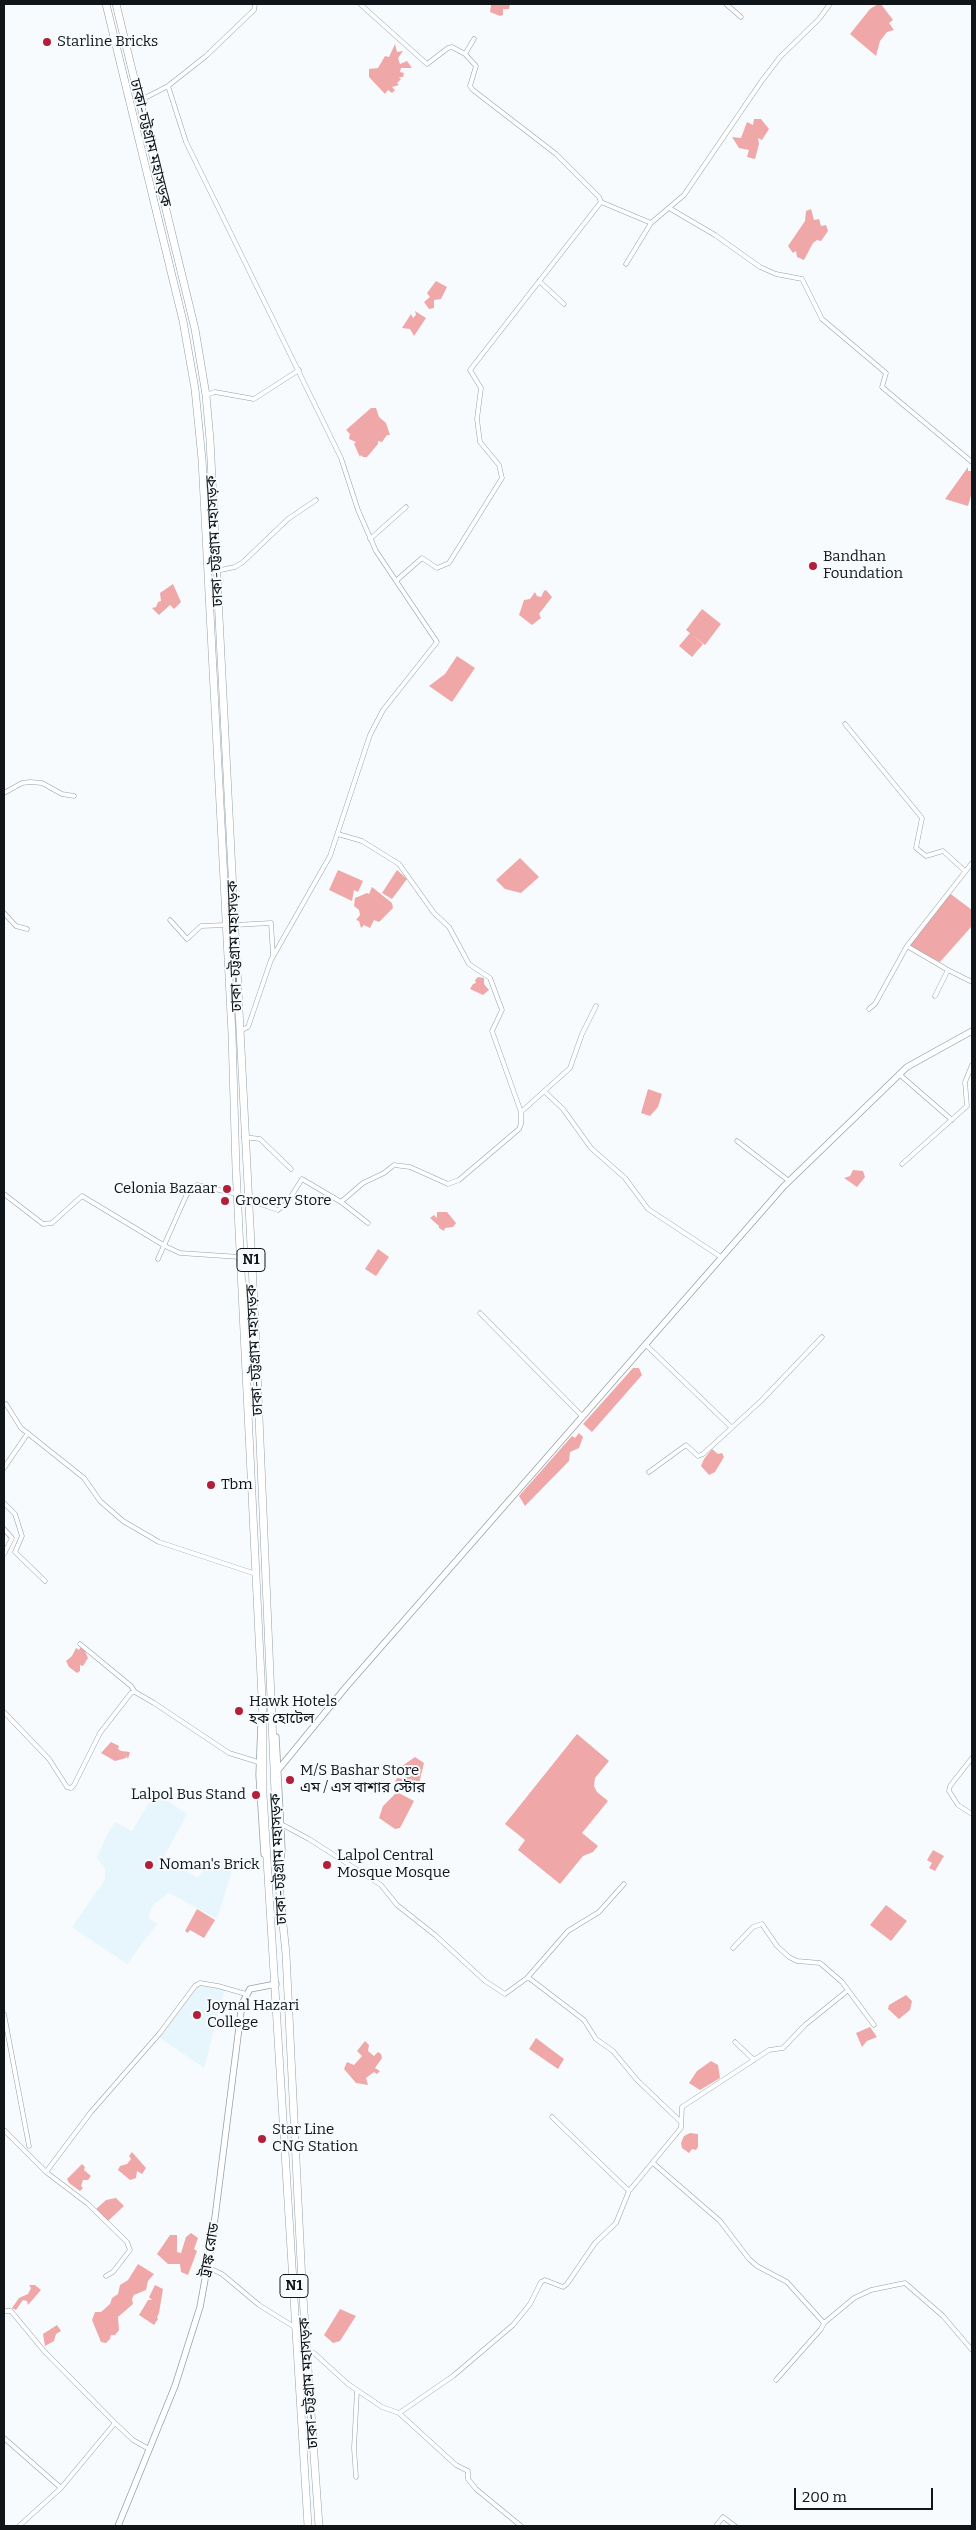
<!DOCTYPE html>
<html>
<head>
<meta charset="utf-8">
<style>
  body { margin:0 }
  #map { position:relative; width:976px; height:2530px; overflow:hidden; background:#f8fbfd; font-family:Bitter,serif }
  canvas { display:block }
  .frame { position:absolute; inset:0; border:5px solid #0f1518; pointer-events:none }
  .scale { position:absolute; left:794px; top:2488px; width:139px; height:22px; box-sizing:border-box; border:2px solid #0f1518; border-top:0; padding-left:6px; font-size:15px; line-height:18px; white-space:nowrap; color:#0f1518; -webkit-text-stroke:4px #f8fbfd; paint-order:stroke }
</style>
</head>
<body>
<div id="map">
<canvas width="976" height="2530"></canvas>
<div class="frame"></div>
<div class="scale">200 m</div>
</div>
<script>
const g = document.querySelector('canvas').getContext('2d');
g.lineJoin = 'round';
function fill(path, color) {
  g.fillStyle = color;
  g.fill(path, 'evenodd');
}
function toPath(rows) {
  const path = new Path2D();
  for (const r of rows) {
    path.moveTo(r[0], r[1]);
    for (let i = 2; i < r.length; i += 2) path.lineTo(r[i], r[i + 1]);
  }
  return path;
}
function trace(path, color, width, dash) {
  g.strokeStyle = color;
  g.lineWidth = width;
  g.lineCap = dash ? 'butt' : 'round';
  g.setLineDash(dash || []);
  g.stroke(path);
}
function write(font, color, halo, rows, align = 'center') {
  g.font = font + ' Bitter,"Noto Sans Bengali",serif';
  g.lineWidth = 4;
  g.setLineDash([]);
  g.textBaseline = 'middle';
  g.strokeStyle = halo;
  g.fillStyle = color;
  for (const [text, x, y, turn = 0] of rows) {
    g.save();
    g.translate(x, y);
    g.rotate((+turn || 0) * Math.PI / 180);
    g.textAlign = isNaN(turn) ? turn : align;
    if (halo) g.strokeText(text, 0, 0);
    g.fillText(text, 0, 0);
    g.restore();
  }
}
fill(toPath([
  [155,1792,187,1814,164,1857,179,1863,182,1869,196,1877,200,1876,209,1860,232,1871,217,1919,169,1893,153,1905,148,1918,157,1924,127,1964,72,1927,105,1880,105,1868,97,1858,107,1835,115,1822,132,1831],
  [200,1986,225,1989,204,2068,160,2038,192,1992]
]), '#e7f5fd');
fill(toPath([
  [488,4,510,4,509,9,503,9,503,15,500,16,490,12,491,5],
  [878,4,881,4,893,20,889,23,894,30,887,32,880,41,876,56,850,34,870,9],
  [395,44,397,52,403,51,398,58,400,64,407,61,412,68,401,68,400,72,404,73,403,77,399,77,401,79,397,83,399,85,392,87,395,90,392,93,388,90,385,94,369,77,369,69,378,68,385,56,389,57],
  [754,119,761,119,769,129,762,140,758,138,759,144,755,159,747,157,749,150,739,148,732,137,741,138,747,122,753,125],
  [811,209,814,220,819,219,821,226,826,225,828,231,821,241,817,240,813,243,804,260,797,257,796,251,793,253,788,246,805,221,806,211],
  [436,281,447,287,441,299,434,300,434,308,429,309,424,302,430,297,427,293],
  [415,311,426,318,414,336,410,329,402,328,411,314,413,318,416,315],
  [371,408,376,408,379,417,386,423,390,435,387,435,382,442,378,441,378,444,367,457,363,457,361,455,360,457,354,444,356,442,349,439,350,434,346,430],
  [968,467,968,471,972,471,972,492,968,506,945,499],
  [173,584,181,602,174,609,170,605,159,615,152,608,156,607,158,602,161,601,160,593],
  [546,590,552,597,539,614,541,618,532,625,519,615,524,600,530,599,535,592,537,596,541,597,544,591],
  [702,609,721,624,705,645,691,634,703,644,692,657,679,646,690,633,686,630],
  [457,656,475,668,452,702,429,686,445,674],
  [520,858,539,877,521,893,505,889,496,880],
  [338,870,363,881,358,892,354,890,352,901,329,890],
  [397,870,407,879,392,899,382,893],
  [372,887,392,903,393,908,379,922,374,920,370,928,364,925,361,928,359,921,356,920,360,915,359,910,354,906,355,898,367,893,369,894],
  [948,892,972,910,972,926,940,962,909,947],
  [478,977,484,978,484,984,489,990,483,995,470,989,473,984,476,983,475,980],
  [648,1089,662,1094,658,1107,650,1116,641,1113],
  [853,1170,863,1171,865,1177,857,1187,844,1178,850,1176],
  [437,1212,447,1212,456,1223,453,1227,445,1228,444,1231,439,1228,439,1226,430,1218,434,1215,437,1218],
  [378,1249,389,1257,376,1276,365,1269],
  [633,1368,639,1368,642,1375,592,1432,583,1424],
  [579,1433,583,1437,579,1448,570,1452,569,1461,525,1506,519,1496,572,1436,575,1438],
  [712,1449,718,1454,722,1453,724,1457,715,1472,709,1475,701,1466,704,1459],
  [81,1647,84,1649,88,1658,83,1666,80,1665,80,1671,77,1673,69,1667,66,1661,72,1656,76,1648,79,1650],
  [577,1734,609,1761,595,1778,594,1786,597,1792,608,1801,582,1833,598,1846,593,1852,583,1856,560,1884,518,1850,525,1840,505,1824],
  [111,1742,119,1746,118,1749,121,1751,130,1752,128,1759,126,1756,126,1758,115,1761,101,1753],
  [415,1757,424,1763,417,1792,414,1793,406,1790,395,1782,397,1778,404,1779,405,1775,402,1766],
  [397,1792,414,1801,400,1828,395,1829,379,1818,383,1806],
  [933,1850,944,1856,935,1871,929,1868,932,1863,927,1860],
  [886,1905,907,1921,891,1941,870,1925],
  [197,1909,215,1920,204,1938,190,1930,188,1933,185,1931],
  [906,1995,912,2001,910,2010,899,2019,888,2009,889,2005],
  [870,2027,877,2037,867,2041,862,2047,856,2033],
  [536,2038,564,2059,558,2069,529,2049],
  [365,2041,369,2045,368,2051,374,2056,378,2052,381,2054,382,2058,375,2068,380,2071,377,2074,374,2072,366,2078,368,2085,356,2083,344,2069,347,2062,354,2065,362,2056,357,2051],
  [711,2061,718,2065,720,2078,700,2090,689,2083,697,2071],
  [690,2133,698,2134,698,2147,696,2150,692,2149,689,2153,682,2148,681,2143,684,2136],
  [132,2152,146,2168,142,2174,137,2171,136,2178,130,2180,118,2170,120,2166,127,2164,131,2159,129,2156],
  [82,2164,85,2167,84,2170,91,2176,88,2180,83,2180,81,2186,83,2188,80,2191,69,2183,67,2179],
  [116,2198,124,2206,108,2221,96,2209,106,2200],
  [191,2233,198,2238,194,2249,197,2251,188,2275,181,2272,180,2264,168,2264,157,2254,170,2235,177,2235,177,2252,181,2253,186,2237],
  [138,2264,154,2274,148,2281,146,2290,134,2295,132,2299,133,2304,118,2317,119,2330,115,2335,111,2335,110,2339,106,2343,101,2342,92,2320,95,2312,101,2312,110,2304,112,2298,118,2294,120,2285,128,2280],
  [29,2285,35,2285,41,2290,28,2305,27,2301,23,2300,16,2310,12,2308,19,2298,28,2294,31,2288],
  [155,2285,163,2289,159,2313,157,2317,158,2319,154,2325,139,2315,148,2300,152,2300,149,2297],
  [340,2309,356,2316,340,2341,333,2343,324,2335],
  [57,2325,61,2331,56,2334,54,2341,45,2346,43,2334]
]), '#f0a7a8');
const street = toPath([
  [360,4,427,64,448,48,452,47,465,54,476,66,470,86,473,90,556,154,599,197,601,202],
  [726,4,741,17],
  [465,54,474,39],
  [168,86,186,142,341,458,358,510,376,551,437,642,383,710,370,735,330,856,271,960,248,1027,240,1031],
  [139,101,168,86,206,56,254,10,255,4],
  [669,208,715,235,760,267,776,274,802,279,822,319,886,373,882,387,972,462],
  [626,264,651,223],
  [539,281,564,304],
  [206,395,215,392,254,399,299,370],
  [370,539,406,507],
  [216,571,235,567,243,562,288,519,316,500],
  [397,580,422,558,437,568,449,563,502,478,499,465,480,442,477,419,481,388,470,370,601,202,651,223,684,195,761,82,780,57,819,19,830,4],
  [845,724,922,818,916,848,926,856,943,851,965,871],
  [4,793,22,783,30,782,42,783,62,794,74,796],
  [4,913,16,926,27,929],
  [170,920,187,939,201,926,226,925],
  [235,925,271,923,273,955],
  [907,946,948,970,935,996],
  [948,970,972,982],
  [869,1009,875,1004,907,946,972,863],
  [899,1074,952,1120],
  [545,1092,563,1109,591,1148,625,1178,648,1209,721,1257],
  [521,1112,570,1068,582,1034,596,1006],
  [244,1137,260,1139,291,1169],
  [737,1141,789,1181],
  [902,1164,967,1106,965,1082,972,1065],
  [4,1194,43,1224,52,1223,82,1196,165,1246,180,1253,240,1257],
  [249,1200,278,1210,287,1203,302,1179,341,1202,363,1183,384,1173,394,1165,410,1167,448,1184,459,1180,519,1129,521,1124,521,1112,492,1031,502,1010,490,978,469,964,449,927,434,913,399,864,362,841,338,834],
  [341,1202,368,1223],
  [158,1259,186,1196,192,1187,197,1185,237,1194],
  [480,1313,581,1415],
  [646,1345,731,1427],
  [6,1404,21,1428,84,1478,100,1501,123,1521,159,1542,256,1574],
  [4,1468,28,1433],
  [649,1472,686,1445,698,1456,703,1454,761,1401,822,1337],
  [4,1503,15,1514,22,1536,15,1552,45,1581],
  [4,1529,12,1538,4,1554],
  [80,1644,131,1686,135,1692],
  [4,1712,49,1759,67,1787,71,1788,74,1785,100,1733,131,1693,135,1692,154,1703,229,1753,258,1762],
  [972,1758,950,1786,949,1791,958,1805,972,1814],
  [281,1824,309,1839,381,1885,397,1905,435,1935,485,1981,505,1994,527,1978,529,1978,584,2020,596,2039,613,2051,637,2080,681,2122],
  [733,1948,753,1927,762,1924,777,1946,789,1957,797,1961,820,1963,842,1982,874,2025],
  [527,1978,568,1931,599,1912,624,1884],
  [4,2014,29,2146],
  [735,2042,754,2060],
  [552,2117,629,2191],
  [4,2130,46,2172,88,2204,127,2242,130,2250,113,2272,106,2276],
  [653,2163,720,2221,749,2259,757,2266,787,2282,824,2323],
  [46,2172,91,2112,160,2033,195,1986,200,1983,218,1986,246,1994],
  [207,2267,222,2274,259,2305,296,2328],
  [4,2311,11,2311,44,2351,115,2423],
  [308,2351,314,2353,348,2384,382,2407,399,2413,408,2407,453,2376,513,2325,530,2304,541,2282,545,2280,563,2287,567,2284,595,2243,616,2223,629,2191,681,2128,682,2107,769,2050,783,2048,805,2025,847,1991],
  [776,2380,821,2329,824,2323,854,2298,871,2290,905,2283,943,2316,972,2350],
  [399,2413,456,2465,468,2471,468,2479,476,2489,521,2526],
  [4,2438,61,2488],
  [356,2477,354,2448,357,2391],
  [19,2526,61,2488,115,2423,133,2440,149,2449],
  [716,2526,723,2517,735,2526]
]);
const secondary = toPath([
  [261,1724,259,1775,264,1854],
  [276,1737,282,1849,280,1870],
  [278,1770,346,1687,784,1186,907,1067,972,1031],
  [118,2526,175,2386,200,2307,212,2241,242,2004,250,1989,276,1984]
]);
const highway = toPath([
  [106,4,183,321,195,389,202,459,232,1034,236,1169,263,1718,263,1794,308,2526],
  [116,4,195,329,206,395,210,440,255,1324,279,1885,286,1954,302,2283,319,2526]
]);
trace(street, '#93a2a9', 5);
trace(secondary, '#93a2a9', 7);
trace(highway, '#93a2a9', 8);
trace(street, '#fff', 4);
trace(secondary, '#fff', 5.5);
trace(highway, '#fff', 7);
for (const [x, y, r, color] of [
  [47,42,5,"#b21f3a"],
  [813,566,5,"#b21f3a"],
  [227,1189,5,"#b21f3a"],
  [225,1201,5,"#b21f3a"],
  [211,1485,5,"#b21f3a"],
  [239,1711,5,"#b21f3a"],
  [290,1780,5,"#b21f3a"],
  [256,1795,5,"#b21f3a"],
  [149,1865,5,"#b21f3a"],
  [327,1865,5,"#b21f3a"],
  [197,2015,5,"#b21f3a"],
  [262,2139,5,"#b21f3a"]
]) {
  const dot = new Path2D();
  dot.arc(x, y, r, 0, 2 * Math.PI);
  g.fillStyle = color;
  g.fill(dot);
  trace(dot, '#f8fbfd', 2);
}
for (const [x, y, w] of [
  [251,1260,28],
  [294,2286,28]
]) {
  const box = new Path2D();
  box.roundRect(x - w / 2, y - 11.5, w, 23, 4);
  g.fillStyle = '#f8fbfd';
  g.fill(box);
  trace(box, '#0f1518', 1);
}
write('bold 14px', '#0f1518', null, [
  ["N1",251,1260],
  ["N1",294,2286]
]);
write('15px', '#0f1518', '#f8fbfd', [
  ["Starline Bricks",57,42],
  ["Bandhan",823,557],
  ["Foundation",823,574],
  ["Celonia Bazaar",217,1189,"right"],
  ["Grocery Store",235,1201],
  ["Tbm",221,1485],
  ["Hawk Hotels",249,1702],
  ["হক হোটেল",249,1719],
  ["M/S Bashar Store",300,1771],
  ["এম / এস বাশার স্টোর",300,1788],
  ["Lalpol Bus Stand",246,1795,"right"],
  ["Lalpol Central",337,1856],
  ["Mosque Mosque",337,1873],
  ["Noman's Brick",159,1865],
  ["Joynal Hazari",207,2006],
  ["College",207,2023],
  ["Star Line",272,2130],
  ["CNG Station",272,2147]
], 'left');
write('15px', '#0f1518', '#f8fbfd', [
  ["ঢাকা-চট্টগ্রাম মহাসড়ক",150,143,76],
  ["ঢাকা-চট্টগ্রাম মহাসড়ক",215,541,-93],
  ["ঢাকা-চট্টগ্রাম মহাসড়ক",235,946,-92],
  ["ঢাকা-চট্টগ্রাম মহাসড়ক",255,1350,-93],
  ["ঢাকা-চট্টগ্রাম মহাসড়ক",279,1859,-93],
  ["ট্রাঙ্ক রোড",210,2250,-80],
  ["ঢাকা-চট্টগ্রাম মহাসড়ক",309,2383,-94]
]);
</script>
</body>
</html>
